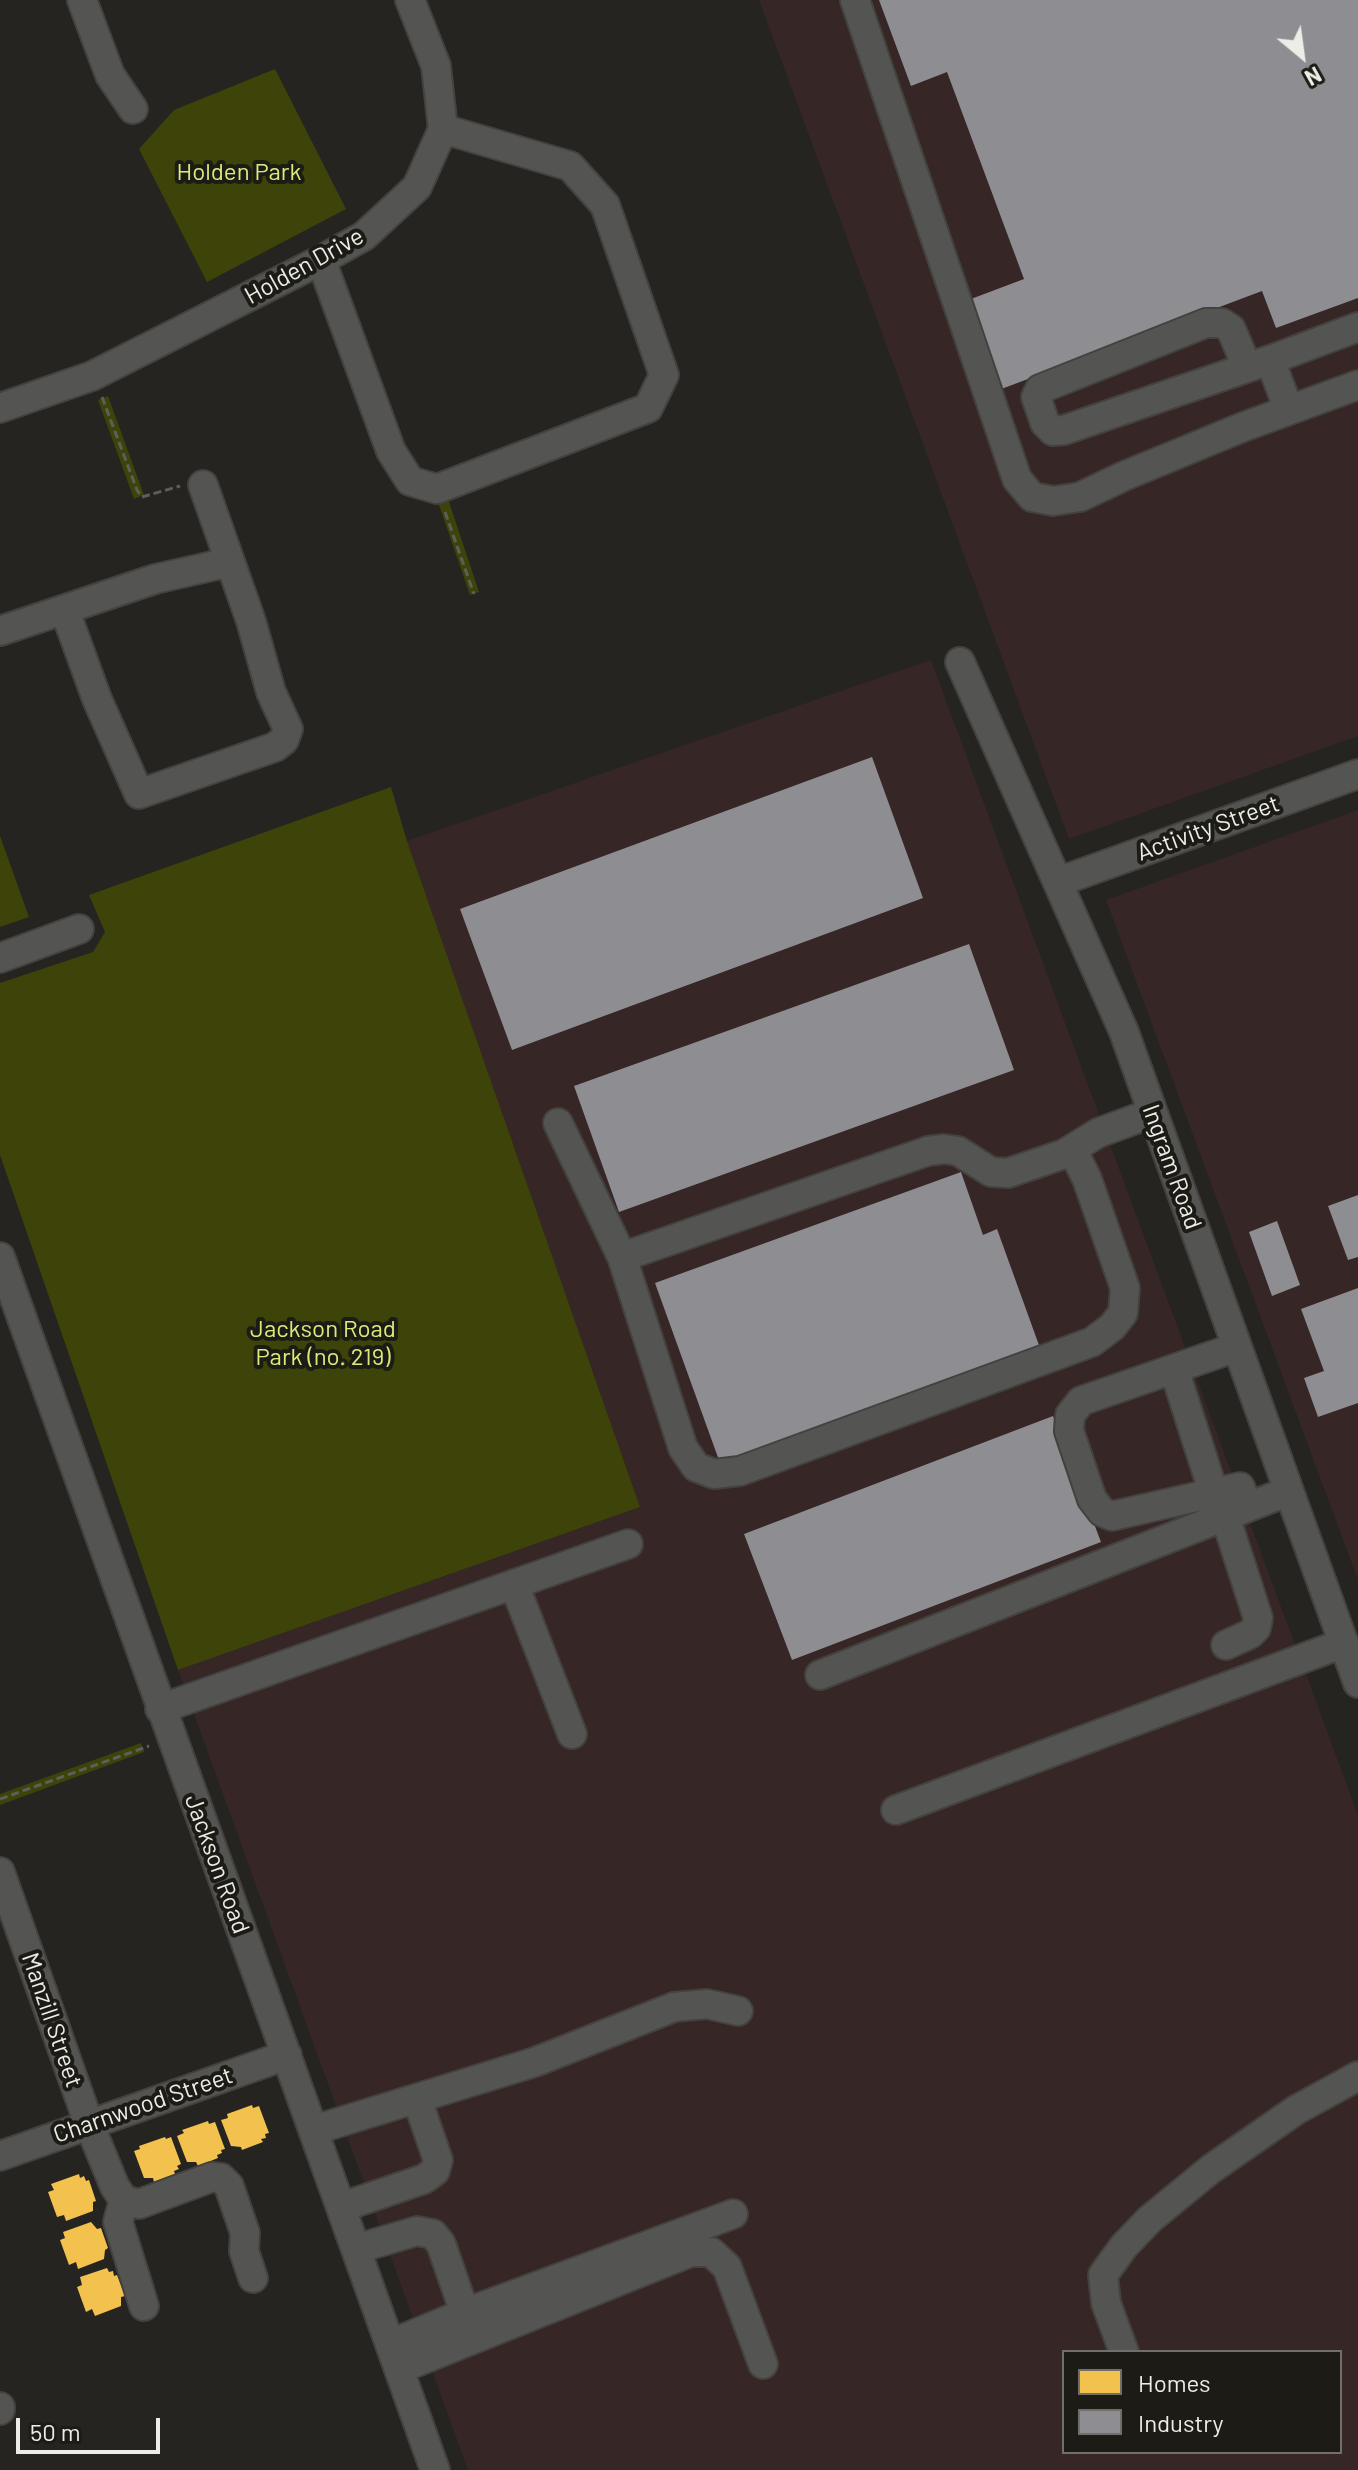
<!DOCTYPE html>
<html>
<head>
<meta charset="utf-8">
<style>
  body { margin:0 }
  #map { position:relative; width:1358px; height:2470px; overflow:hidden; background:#252420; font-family:Barlow,sans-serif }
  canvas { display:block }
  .legend { position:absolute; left:1062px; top:2350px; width:280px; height:104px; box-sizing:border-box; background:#1c1b15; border:2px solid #706f69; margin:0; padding:10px 14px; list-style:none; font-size:24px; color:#edede8 }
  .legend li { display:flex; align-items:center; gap:16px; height:40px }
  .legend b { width:40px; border:2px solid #706f69 }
  .north { position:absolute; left:1262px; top:16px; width:80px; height:80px; -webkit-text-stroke:6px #1c1b15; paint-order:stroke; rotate:151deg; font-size:22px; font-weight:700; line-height:32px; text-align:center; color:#edede8 }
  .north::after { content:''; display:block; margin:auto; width:28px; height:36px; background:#edede8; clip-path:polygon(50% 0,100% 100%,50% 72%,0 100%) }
  .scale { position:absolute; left:16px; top:2418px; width:144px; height:36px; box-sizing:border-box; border:4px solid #edede8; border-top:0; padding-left:10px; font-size:24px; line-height:28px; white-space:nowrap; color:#edede8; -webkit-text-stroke:6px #1c1b15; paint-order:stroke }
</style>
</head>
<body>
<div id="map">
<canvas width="1358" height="2470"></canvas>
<ul class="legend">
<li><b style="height:22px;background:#f2c14e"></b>Homes</li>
<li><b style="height:22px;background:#8d8d92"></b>Industry</li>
</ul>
<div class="north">N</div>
<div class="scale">50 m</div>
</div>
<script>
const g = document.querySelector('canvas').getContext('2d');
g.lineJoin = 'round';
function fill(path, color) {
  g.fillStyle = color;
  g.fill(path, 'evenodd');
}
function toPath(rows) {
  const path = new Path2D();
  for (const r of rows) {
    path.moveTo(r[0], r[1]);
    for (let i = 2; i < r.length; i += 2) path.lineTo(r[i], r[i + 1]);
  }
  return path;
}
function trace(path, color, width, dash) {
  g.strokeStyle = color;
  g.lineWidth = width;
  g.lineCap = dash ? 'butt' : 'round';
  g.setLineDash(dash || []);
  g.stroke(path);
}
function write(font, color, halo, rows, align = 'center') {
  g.font = font + ' Barlow,sans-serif';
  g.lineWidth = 8;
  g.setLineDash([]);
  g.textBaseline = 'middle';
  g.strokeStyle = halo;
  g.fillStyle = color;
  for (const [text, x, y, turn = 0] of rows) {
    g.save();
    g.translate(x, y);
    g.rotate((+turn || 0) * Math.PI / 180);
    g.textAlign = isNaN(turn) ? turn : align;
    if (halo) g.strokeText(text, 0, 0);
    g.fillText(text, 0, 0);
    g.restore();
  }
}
fill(toPath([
  [759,0,1358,0,1358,736,1069,839],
  [931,660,1358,1815,1358,2470,468,2470,178,1670,640,1507,407,841],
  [1064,2352,1340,2352,1340,2452,1064,2452],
  [1358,810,1358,1580,1106,900]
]), '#372626');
fill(toPath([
  [275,69,346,209,207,282,139,149,174,110],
  [108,396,144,495,134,499,98,400],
  [448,499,479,592,470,595,438,502],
  [391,787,407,841,640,1507,178,1670,0,1155,0,983,93,952,105,932,89,895],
  [0,836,29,917,0,927],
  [141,1743,144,1752,0,1805,0,1794]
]), '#3e4309');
fill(toPath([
  [252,2105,253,2108,259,2106,269,2133,265,2134,266,2138,261,2139,263,2142,242,2150,241,2147,231,2146,221,2120,228,2118,227,2114],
  [208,2121,209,2124,215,2122,225,2149,221,2150,222,2153,217,2155,218,2158,198,2166,196,2162,187,2162,177,2136,184,2133,182,2130],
  [165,2137,166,2139,171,2137,181,2164,177,2166,179,2169,174,2171,175,2174,154,2182,153,2178,144,2178,134,2151,140,2149,139,2146],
  [79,2174,80,2178,84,2176,86,2181,89,2180,96,2201,93,2202,93,2211,66,2221,64,2215,57,2217,48,2192,54,2190,51,2184],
  [91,2222,97,2229,101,2228,108,2248,105,2250,104,2259,78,2269,76,2262,69,2265,60,2240,65,2238,63,2232],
  [107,2268,109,2272,113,2271,114,2276,117,2275,125,2296,121,2297,121,2306,95,2316,92,2309,86,2312,77,2287,82,2285,80,2277]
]), '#f2c14e');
fill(toPath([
  [879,0,1358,0,1358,298,1276,328,1262,291,996,391,963,302,1024,279,947,72,911,86],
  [872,757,923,898,512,1050,460,909],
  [969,944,1014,1070,619,1212,574,1086],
  [961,1172,983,1235,997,1229,1040,1348,720,1463,655,1283],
  [1358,1195,1358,1257,1348,1260,1328,1206],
  [1277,1221,1300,1285,1272,1296,1249,1232],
  [1358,1288,1358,1403,1318,1417,1304,1378,1324,1371,1301,1309],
  [1053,1416,1101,1542,792,1660,744,1534]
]), '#8d8d92');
const minor = toPath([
  [82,0,110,75,133,109],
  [855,0,1017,479,1032,497,1053,501,1080,497,1124,476,1243,427,1358,385],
  [321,260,391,451,410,481,437,489,648,408,664,375,605,205,570,166,443,129],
  [1270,360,1289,410],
  [1247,367,1231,329,1222,323,1206,323,1040,389,1036,397,1045,423,1053,431,1064,430,1270,360,1358,327],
  [0,408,92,376,321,260,364,236,417,187,443,129,436,66,410,0],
  [65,611,97,699,139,794,275,747,284,740,288,729,271,692,251,621,203,485],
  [0,631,155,579,230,562],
  [960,662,1124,1032,1358,1683],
  [1058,882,1358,774],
  [0,958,79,929],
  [558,1123,622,1257,683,1448,696,1467,714,1474,740,1471,1092,1342,1112,1327,1123,1313,1125,1288,1087,1179,1072,1149],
  [0,1257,435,2470],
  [622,1257,928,1151,944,1149,958,1151,991,1172,1008,1173,1064,1154,1098,1133,1152,1113],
  [1237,1347,1081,1401,1070,1415,1069,1431,1092,1499,1102,1512,1112,1516,1240,1487,1248,1507],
  [1174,1369,1214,1494],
  [1225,1516,1258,1618,1256,1628,1250,1634,1226,1645],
  [514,1584,572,1734],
  [820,1675,1289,1491],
  [160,1709,628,1544],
  [896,1810,1344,1643],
  [0,1872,89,2124,115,2187,124,2200,118,2222,144,2306],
  [314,2130,535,2062,674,2007,707,2004,738,2011],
  [0,2156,287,2055],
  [124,2200,139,2204,212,2177,221,2178,229,2186,245,2233,244,2251,253,2278],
  [342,2207,424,2179,435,2171,438,2160,417,2099],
  [356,2249,417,2231,433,2234,441,2244,465,2313,391,2344],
  [465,2313,733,2214],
  [1124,2352,1106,2303,1103,2275,1124,2246,1150,2219,1211,2169,1296,2110,1358,2076],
  [399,2369,691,2252,711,2252,727,2267,763,2364],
  [0,2407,0,2410]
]);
trace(minor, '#43423e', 32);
trace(toPath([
  [102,397,137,490,142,497,180,486],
  [445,512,474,594],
  [0,1799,149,1746]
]), '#5f5e5c', 3, [8, 4]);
trace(minor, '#545452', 28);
write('24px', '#ddeb79', '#1c1b15', [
  ["Holden Park",239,172],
  ["Jackson Road",323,1329],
  ["Park (no. 219)",323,1357]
]);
write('24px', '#edede8', '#1c1b15', [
  ["Holden Drive",304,266,-29],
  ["Activity Street",1208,828,-20],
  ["Ingram Road",1172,1167,70],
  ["Jackson Road",217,1864,70],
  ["Manzill Street",52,2020,71],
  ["Charnwood Street",143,2105,-19]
]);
</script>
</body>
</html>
